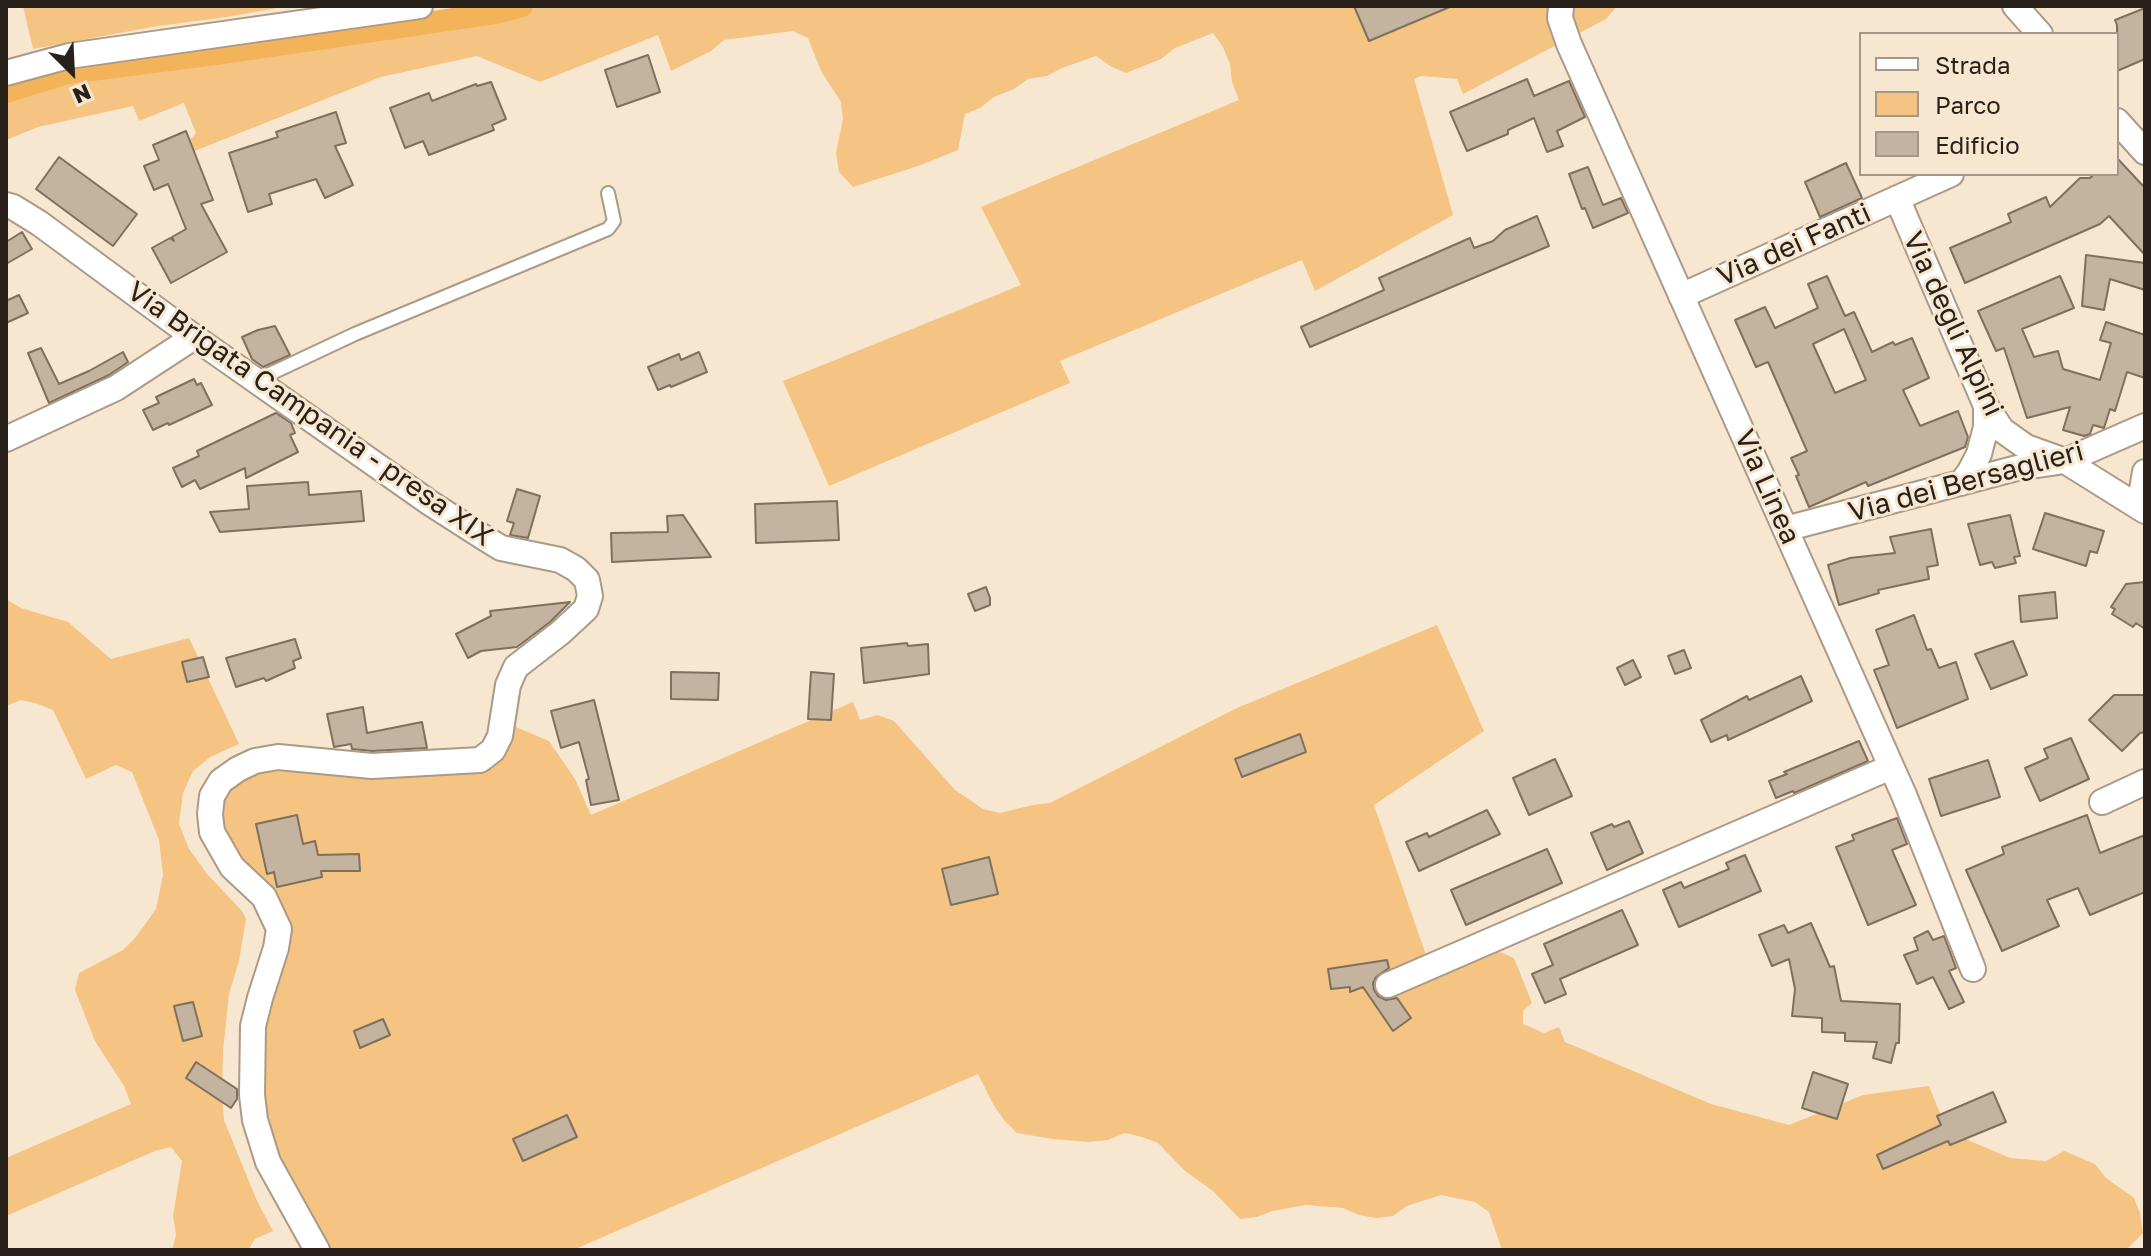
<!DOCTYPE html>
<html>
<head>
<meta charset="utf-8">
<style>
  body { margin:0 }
  #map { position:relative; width:2151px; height:1256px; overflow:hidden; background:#f7e6d0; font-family:"Golos Text",sans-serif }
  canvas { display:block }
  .frame { position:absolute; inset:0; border:8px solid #282119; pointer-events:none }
  .legend { position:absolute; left:1859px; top:32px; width:260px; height:144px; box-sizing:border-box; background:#f7e6d0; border:2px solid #a49787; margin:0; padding:10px 14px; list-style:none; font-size:24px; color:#282119 }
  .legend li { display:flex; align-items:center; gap:16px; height:40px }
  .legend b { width:40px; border:2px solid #a49787 }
  .north { position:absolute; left:32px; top:32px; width:80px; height:80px; -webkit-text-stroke:6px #f7e6d0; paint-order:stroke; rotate:156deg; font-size:22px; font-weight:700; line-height:32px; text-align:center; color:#282119 }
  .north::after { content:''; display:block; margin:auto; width:28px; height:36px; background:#282119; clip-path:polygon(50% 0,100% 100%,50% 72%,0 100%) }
</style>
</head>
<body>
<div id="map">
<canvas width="2151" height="1256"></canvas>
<div class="frame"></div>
<ul class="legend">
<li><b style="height:10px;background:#fff"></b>Strada</li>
<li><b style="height:22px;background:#f5c483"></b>Parco</li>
<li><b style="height:22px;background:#c4b39e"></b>Edificio</li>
</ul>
<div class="north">N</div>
</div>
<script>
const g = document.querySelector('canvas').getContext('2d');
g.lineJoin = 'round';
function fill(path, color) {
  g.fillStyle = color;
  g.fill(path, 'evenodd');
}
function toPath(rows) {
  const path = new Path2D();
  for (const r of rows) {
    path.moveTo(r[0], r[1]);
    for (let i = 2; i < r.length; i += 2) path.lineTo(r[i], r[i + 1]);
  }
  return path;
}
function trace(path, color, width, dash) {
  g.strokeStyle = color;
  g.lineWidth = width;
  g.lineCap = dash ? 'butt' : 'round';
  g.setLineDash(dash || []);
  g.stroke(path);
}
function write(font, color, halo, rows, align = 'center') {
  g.font = font + ' "Golos Text",sans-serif';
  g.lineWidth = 6;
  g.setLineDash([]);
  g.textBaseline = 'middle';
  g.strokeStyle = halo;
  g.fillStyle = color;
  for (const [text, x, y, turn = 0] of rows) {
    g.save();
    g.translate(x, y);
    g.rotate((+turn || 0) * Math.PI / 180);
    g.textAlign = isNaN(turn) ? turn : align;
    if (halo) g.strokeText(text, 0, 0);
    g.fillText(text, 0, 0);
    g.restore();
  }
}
fill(toPath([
  [23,6,288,6,227,17,158,26,33,49],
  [502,6,1617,6,1606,19,1463,94,1457,79,1421,76,1414,79,1453,215,1315,291,1302,260,1060,361,1070,383,829,486,783,381,1021,285,981,207,1239,100,1232,82,1230,64,1223,47,1213,33,1175,48,1161,59,1126,73,1110,66,1096,56,1062,68,1047,76,1028,79,1014,89,994,97,980,108,965,114,958,150,921,165,853,187,839,172,836,153,843,119,841,102,821,71,808,38,793,31,724,40,711,51,671,71,658,35,540,82,477,56,381,77,187,154,188,142,196,133,184,103,139,121,133,106,38,127,6,140,6,90,31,82,163,58,231,49,322,32],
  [6,599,21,608,68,622,111,659,189,638,239,744,210,757,193,771,183,793,179,824,189,849,208,875,242,911,246,919,239,961,229,994,223,1052,222,1095,224,1120,257,1201,273,1231,255,1239,248,1250,172,1250,176,1235,173,1216,182,1161,171,1147,155,1151,6,1216,6,1158,131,1104,124,1086,95,1041,75,990,79,973,123,950,136,937,156,909,163,875,159,840,132,772,116,765,86,779,53,710,38,704,21,700,6,706],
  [1437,625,1484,731,1374,805,1427,958,1493,949,1514,958,1532,1003,1523,1011,1523,1024,1544,1033,1559,1027,1565,1042,1711,1104,1789,1125,1863,1095,1929,1086,1947,1131,2010,1158,2046,1161,2064,1151,2095,1164,2106,1178,2134,1198,2140,1213,2143,1233,2126,1250,1502,1250,1489,1212,1475,1202,1441,1195,1407,1206,1393,1216,1376,1218,1359,1215,1343,1208,1306,1205,1272,1211,1257,1217,1240,1219,1213,1191,1185,1171,1158,1143,1142,1137,1125,1133,1108,1140,1090,1142,1053,1139,1017,1133,1004,1120,993,1104,978,1074,573,1250,321,1250,286,1187,254,1094,277,934,233,855,214,802,219,791,250,774,271,771,352,775,472,764,504,722,549,741,575,779,591,815,853,702,860,720,878,715,894,721,955,790,983,809,1000,813,1033,805,1050,803,1237,708]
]), '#f5c483');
trace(toPath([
  [6,92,68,73,216,54,495,13,522,6]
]), '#f3b359', 22);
const building = toPath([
  [1354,6,1452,6,1369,41,1354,6],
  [2145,8,2145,59,2117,71,2117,25,2115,20,2145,8],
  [648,55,660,92,617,107,605,70,648,55],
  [1527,79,1534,96,1569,81,1585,117,1557,131,1563,146,1547,152,1534,118,1508,130,1508,134,1467,151,1450,112,1527,79],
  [491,82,506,119,492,125,494,130,429,155,423,141,405,148,390,108,429,93,432,101,476,84,477,86,491,82],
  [336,112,346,143,335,146,353,185,325,198,316,179,269,194,272,204,248,212,229,153,278,137,276,132,336,112],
  [186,131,213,200,201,204,227,252,171,283,152,248,170,238,174,241,172,237,186,229,168,184,154,190,144,166,159,160,153,145,186,131],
  [59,157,137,214,113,246,36,189,59,157],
  [2117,158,2145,188,2145,255,2109,216,2100,224,1965,283,1950,248,2011,222,2008,214,2046,197,2050,207,2080,178,2090,178,2094,174,2117,174,2117,158],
  [1846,163,1862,198,1820,217,1805,182,1846,163],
  [1588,167,1603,205,1621,198,1628,213,1593,228,1585,208,1582,209,1569,174,1588,167],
  [1537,216,1549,246,1310,347,1301,327,1384,290,1379,278,1470,238,1474,248,1493,241,1505,230,1537,216],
  [22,232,32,249,6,264,6,242,22,232],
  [2086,255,2145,263,2145,290,2110,279,2104,310,2082,306,2086,255],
  [1827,276,1845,316,1854,312,1872,352,1893,342,1895,345,1912,338,1929,378,1903,390,1920,426,1958,411,1968,437,1965,447,1868,486,1866,482,1809,507,1796,476,1799,475,1791,458,1807,451,1768,362,1756,367,1735,320,1765,307,1775,328,1818,308,1808,284,1827,276],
  [1844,329,1866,380,1835,393,1813,344,1844,329],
  [2060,276,2074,308,2022,329,2034,357,2058,351,2063,369,2100,380,2111,343,2100,340,2106,322,2145,335,2145,378,2127,372,2115,411,2110,409,2104,428,2093,425,2090,434,2084,436,2063,430,2070,407,2027,418,2004,348,1996,351,1978,311,2060,276],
  [19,295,28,313,6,323,6,301,19,295],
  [275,326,290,355,263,367,252,359,242,337,258,330,275,326],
  [41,348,59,384,89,371,123,352,128,362,109,375,49,403,28,353,41,348],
  [699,352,707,372,671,387,670,385,658,390,648,367,679,354,681,360,699,352],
  [194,379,197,385,201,383,212,405,169,425,168,423,153,430,143,410,159,403,156,397,194,379],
  [276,413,291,423,295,433,290,435,298,452,246,478,245,468,200,489,195,480,182,487,173,468,199,456,197,451,276,413],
  [308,482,309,495,361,491,364,521,220,532,210,512,249,509,247,486,308,482],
  [517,489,540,496,528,538,510,535,514,523,507,521,517,489],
  [837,501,839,540,756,543,755,504,837,501],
  [2045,513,2104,531,2097,553,2090,551,2086,566,2033,549,2045,513],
  [683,515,711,557,612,562,611,533,668,532,667,516,683,515],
  [2010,515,2020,556,2014,557,2016,563,1995,568,1992,562,1980,565,1968,524,2010,515],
  [1931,529,1938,565,1927,567,1929,579,1878,590,1879,593,1839,605,1828,565,1850,558,1895,553,1890,537,1931,529],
  [2145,582,2145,629,2136,623,2133,627,2112,614,2115,609,2111,607,2126,584,2145,582],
  [986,587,990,598,990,605,975,611,968,594,986,587],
  [2055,592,2057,618,2021,622,2019,596,2055,592],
  [570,602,550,622,517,647,481,651,468,658,456,634,491,616,490,611,570,602],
  [1914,615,1927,650,1931,649,1939,668,1956,662,1968,699,1897,728,1874,670,1889,665,1876,630,1914,615],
  [295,639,301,658,293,661,295,668,266,681,264,678,236,687,226,658,295,639],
  [2013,641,2027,675,1991,689,1975,654,2013,641],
  [907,643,908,646,928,644,929,674,864,683,861,648,907,643],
  [1684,650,1691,668,1675,674,1668,656,1684,650],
  [203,657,209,677,187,682,182,662,203,657],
  [1633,660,1641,677,1625,685,1617,668,1633,660],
  [671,672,719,673,718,700,671,699,671,672],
  [811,672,834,674,831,720,808,719,811,672],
  [1801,676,1812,701,1728,740,1727,735,1711,742,1701,720,1747,696,1749,700,1801,676],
  [2114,695,2145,695,2145,732,2140,733,2122,751,2089,720,2114,695],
  [594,700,619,800,591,805,586,780,589,779,579,742,561,748,551,711,594,700],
  [363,707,367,733,422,722,427,748,372,751,352,749,351,744,334,747,327,714,363,707],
  [1300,734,1306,752,1242,777,1235,759,1300,734],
  [2071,738,2089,779,2040,801,2025,768,2048,758,2044,749,2071,738],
  [1859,741,1868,761,1794,793,1793,791,1776,798,1769,781,1787,774,1784,772,1859,741],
  [1555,759,1572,796,1529,815,1513,778,1555,759],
  [1988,760,2000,797,1941,816,1929,779,1988,760],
  [1487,810,1500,834,1419,871,1406,842,1427,833,1429,837,1487,810],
  [297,815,303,844,315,841,318,855,359,854,360,871,321,871,322,877,277,887,274,872,267,874,256,824,297,815],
  [2087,815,2100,853,2145,835,2145,892,2090,915,2078,888,2047,900,2059,926,2002,951,1966,870,2004,854,2002,847,2087,815],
  [1897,818,1907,844,1892,850,1916,905,1868,925,1836,847,1854,840,1852,835,1897,818],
  [1629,821,1643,853,1607,870,1591,833,1612,824,1614,827,1629,821],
  [1547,849,1562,883,1466,925,1451,890,1547,849],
  [1745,855,1761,891,1679,927,1663,890,1681,882,1684,888,1729,869,1726,863,1745,855],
  [989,857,998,894,951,905,942,869,989,857],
  [1622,910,1638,945,1560,979,1566,994,1545,1003,1532,974,1553,965,1544,944,1622,910],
  [1811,923,1830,967,1834,966,1841,1001,1900,1004,1899,1043,1896,1043,1891,1063,1873,1058,1877,1042,1845,1041,1845,1033,1822,1032,1822,1018,1792,1016,1795,989,1789,959,1772,966,1759,935,1784,925,1788,933,1811,923],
  [1928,931,1933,940,1944,936,1956,968,1949,971,1964,1002,1949,1009,1933,977,1917,984,1904,955,1918,950,1914,938,1928,931],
  [1387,960,1389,968,1376,977,1373,983,1374,990,1378,996,1386,1000,1397,998,1411,1018,1393,1031,1363,987,1350,992,1350,987,1331,989,1328,969,1387,960],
  [193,1002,202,1036,183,1041,174,1006,193,1002],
  [383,1019,390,1035,360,1048,354,1031,383,1019],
  [196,1062,237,1089,237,1099,231,1108,186,1078,196,1062],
  [1813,1072,1848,1084,1837,1119,1802,1108,1813,1072],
  [1993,1092,2006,1122,1950,1145,1948,1141,1883,1169,1877,1155,1941,1125,1937,1116,1993,1092],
  [567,1115,577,1137,523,1161,513,1139,567,1115]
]);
fill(building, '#c4b39e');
trace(building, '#7f705d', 2);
const service = toPath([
  [257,380,355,334,608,229,614,221,608,193]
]);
const minor = toPath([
  [1561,6,1560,18,1569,44,1904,795,1973,969],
  [2015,6,2040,34],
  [6,73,69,56,420,6],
  [2117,121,2145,152],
  [1897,198,1986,406,2002,430,2026,447,2065,461,2145,511],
  [6,205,13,207,39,223,194,337,430,503,483,537,501,548,560,560,576,569,587,580,590,596,586,609,560,633,516,667,508,685,500,736,493,750,480,760,372,766,278,757,255,761,238,769,221,781,212,796,210,814,212,832,232,867,264,897,279,929,276,948,260,998,253,1026,252,1095,255,1120,268,1162,317,1250],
  [1681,296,1951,174],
  [6,439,116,388,194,337],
  [1961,483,1969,473,1979,454,1986,427,1986,406],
  [2139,507,2145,472],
  [1785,529,2017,468,2065,461,2145,426],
  [2102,802,2145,782],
  [1388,985,1891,767]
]);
trace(service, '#ab9a86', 16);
trace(minor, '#ab9a86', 28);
trace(service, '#fff', 12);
trace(minor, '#fff', 24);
write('28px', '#282119', '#f7e6d0', [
  ["Via dei Fanti",1794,245,-24],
  ["Via degli Alpini",1953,324,65],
  ["Via Brigata Campania - presa XIX",310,414,35],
  ["Via dei Bersaglieri",1966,482,-15],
  ["Via Linea",1767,487,66]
]);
</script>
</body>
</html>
